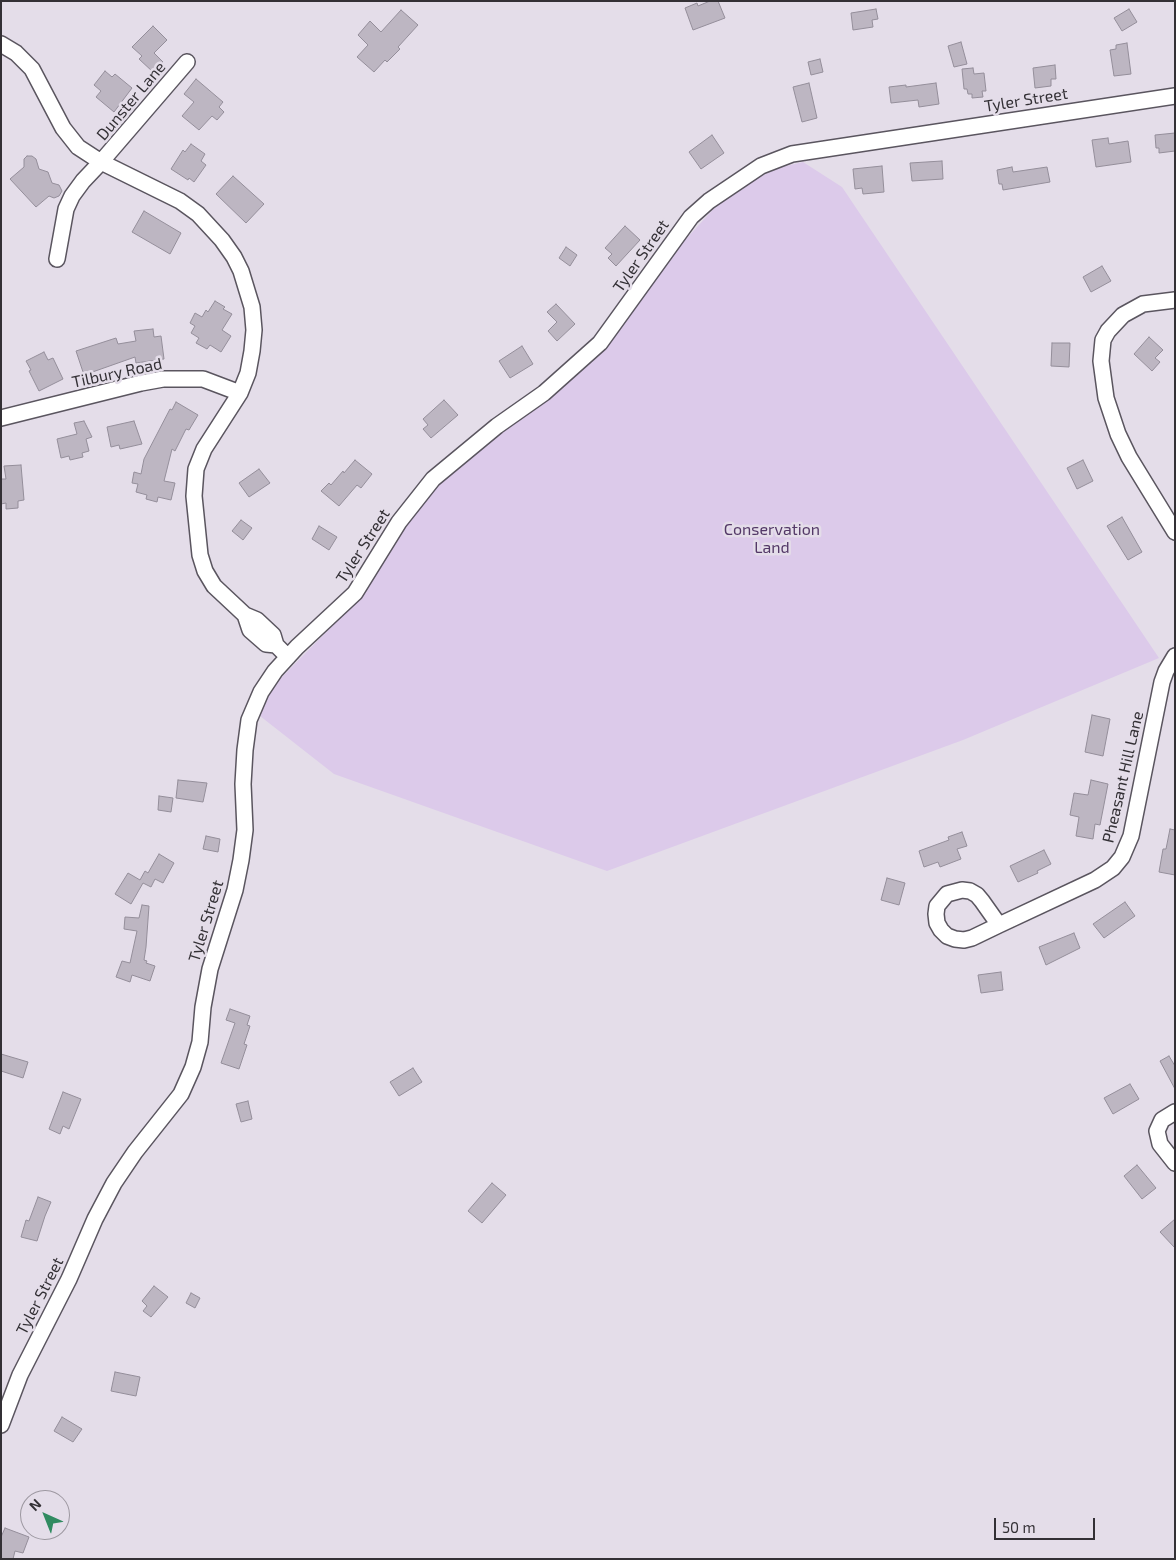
<!DOCTYPE html>
<html>
<head>
<meta charset="utf-8">
<style>
  body { margin:0 }
  #map { position:relative; width:1176px; height:1560px; overflow:hidden; background:#e4dde9; font-family:"Exo 2",sans-serif }
  canvas { display:block }
  .frame { position:absolute; inset:0; border:2px solid #333035; pointer-events:none }
  .north { position:absolute; left:20px; top:1490px; width:50px; height:50px; box-sizing:border-box; background:#e4dde9; border:1px solid #9d98a1; border-radius:50%; rotate:316deg; font-size:14px; font-weight:700; line-height:20px; text-align:center; color:#333035 }
  .north::after { content:''; display:block; margin:auto; width:18px; height:22px; background:#308b61; clip-path:polygon(50% 0,100% 100%,50% 72%,0 100%) }
  .scale { position:absolute; left:994px; top:1518px; width:101px; height:22px; box-sizing:border-box; border:2px solid #333035; border-top:0; padding-left:6px; font-size:15px; line-height:18px; white-space:nowrap; color:#333035; -webkit-text-stroke:4px #e4dde9; paint-order:stroke }
</style>
</head>
<body>
<div id="map">
<canvas width="1176" height="1560"></canvas>
<div class="frame"></div>
<div class="north">N</div>
<div class="scale">50 m</div>
</div>
<script>
const g = document.querySelector('canvas').getContext('2d');
g.lineJoin = 'round';
function fill(path, color) {
  g.fillStyle = color;
  g.fill(path, 'evenodd');
}
function toPath(rows) {
  const path = new Path2D();
  for (const r of rows) {
    path.moveTo(r[0], r[1]);
    for (let i = 2; i < r.length; i += 2) path.lineTo(r[i], r[i + 1]);
  }
  return path;
}
function trace(path, color, width, dash) {
  g.strokeStyle = color;
  g.lineWidth = width;
  g.lineCap = dash ? 'butt' : 'round';
  g.setLineDash(dash || []);
  g.stroke(path);
}
function write(font, color, halo, rows, align = 'center') {
  g.font = font + ' "Exo 2",sans-serif';
  g.lineWidth = 5;
  g.setLineDash([]);
  g.textBaseline = 'middle';
  g.strokeStyle = halo;
  g.fillStyle = color;
  for (const [text, x, y, turn = 0] of rows) {
    g.save();
    g.translate(x, y);
    g.rotate((+turn || 0) * Math.PI / 180);
    g.textAlign = isNaN(turn) ? turn : align;
    if (halo) g.strokeText(text, 0, 0);
    g.fillText(text, 0, 0);
    g.restore();
  }
}
fill(toPath([
  [803,162,842,187,1159,658,963,740,607,871,334,774,260,716,268,697,281,678,347,611,363,591,405,526,429,495,456,467,512,423,559,391,586,366,612,339,632,312,666,261,718,204,746,184,778,168]
]), '#dccaea');
const building = toPath([
  [710,1,718,1,725,18,693,30,685,8,697,3,698,6,710,1],
  [876,9,878,19,872,20,873,27,853,30,851,13,876,9],
  [1129,9,1137,22,1122,31,1114,18,1129,9],
  [401,10,418,25,398,47,400,49,387,62,385,60,374,72,357,57,368,45,358,35,370,21,381,32,401,10],
  [153,26,167,40,154,53,163,62,153,72,139,59,142,56,132,47,153,26],
  [961,42,967,64,954,67,948,46,961,42],
  [1127,43,1131,74,1114,76,1110,50,1116,49,1116,45,1127,43],
  [820,59,823,72,811,75,808,62,820,59],
  [1055,65,1056,79,1051,79,1051,86,1035,88,1033,68,1055,65],
  [973,68,974,74,984,73,986,91,982,91,983,97,972,98,972,94,968,94,967,89,964,89,962,69,973,68],
  [105,71,112,77,115,74,132,88,114,112,96,97,101,91,94,85,105,71],
  [196,79,223,102,219,107,224,112,217,120,212,116,199,130,182,116,194,102,184,94,196,79],
  [809,83,817,118,802,122,793,87,809,83],
  [936,83,939,104,919,107,918,100,891,103,889,87,906,85,906,87,936,83],
  [1175,133,1175,151,1159,153,1159,148,1156,148,1155,135,1175,133],
  [712,135,724,153,701,169,689,152,712,135],
  [1108,138,1109,144,1128,141,1131,162,1096,167,1092,140,1108,138],
  [191,144,205,154,201,161,206,165,194,182,189,178,188,180,171,169,183,150,185,152,191,144],
  [27,156,32,156,36,159,39,169,48,172,52,183,59,185,62,191,59,196,54,198,49,196,36,207,10,179,24,167,24,159,27,156],
  [942,161,943,179,912,181,910,163,942,161],
  [882,166,884,192,863,194,862,188,855,189,853,169,882,166],
  [1012,167,1013,172,1047,167,1050,182,1003,190,1002,184,999,184,997,170,1012,167],
  [233,176,264,204,246,223,216,194,233,176],
  [144,211,181,233,170,254,132,232,144,211],
  [625,226,640,240,616,266,608,258,612,254,605,248,625,226],
  [566,247,577,255,570,266,559,258,566,247],
  [1102,266,1111,281,1091,292,1083,277,1102,266],
  [215,301,225,307,223,309,232,314,222,330,231,336,221,352,210,345,207,349,196,343,199,338,191,333,195,326,190,323,195,313,202,317,206,310,208,312,215,301],
  [556,304,575,324,557,341,548,331,557,322,547,312,556,304],
  [153,329,154,337,161,336,164,359,136,363,135,357,84,375,76,351,116,338,118,344,136,341,134,331,153,329],
  [1149,337,1163,350,1155,358,1160,362,1152,371,1134,354,1149,337],
  [1052,343,1070,343,1069,367,1051,366,1052,343],
  [522,346,533,364,510,378,499,361,522,346],
  [44,352,48,360,53,358,63,379,39,391,29,371,31,370,26,361,44,352],
  [444,400,458,415,431,438,423,429,428,425,423,419,444,400],
  [176,402,198,415,189,430,186,429,175,451,172,449,164,481,175,483,171,500,158,497,157,502,146,499,147,495,136,492,138,484,132,483,134,472,141,474,144,459,170,409,172,410,176,402],
  [84,421,92,437,86,439,89,451,82,453,83,457,70,460,69,456,61,458,57,439,77,434,74,423,84,421],
  [134,421,142,444,120,449,119,445,111,447,107,427,134,421],
  [355,460,372,474,361,488,357,485,339,506,321,491,329,483,331,485,343,471,344,473,355,460],
  [1083,460,1093,481,1077,489,1067,468,1083,460],
  [21,465,24,500,18,501,18,508,6,509,6,503,1,504,1,479,6,479,4,466,21,465],
  [259,469,270,483,249,497,239,483,259,469],
  [1122,517,1142,552,1128,560,1107,526,1122,517],
  [241,520,252,528,243,540,232,531,241,520],
  [319,526,337,537,329,550,312,539,319,526],
  [1092,715,1110,719,1103,756,1085,752,1092,715],
  [178,780,207,783,203,802,176,798,178,780],
  [1091,780,1108,784,1100,825,1095,824,1093,839,1076,836,1079,817,1070,815,1074,793,1088,795,1091,780],
  [159,796,173,798,171,812,158,810,159,796],
  [1170,829,1175,830,1175,875,1159,872,1163,849,1166,849,1170,829],
  [962,832,967,846,957,849,961,859,940,867,938,862,924,867,919,851,949,840,948,837,962,832],
  [206,836,220,839,218,852,203,849,206,836],
  [1044,850,1051,864,1037,871,1038,873,1018,882,1010,866,1044,850],
  [159,854,174,863,163,883,155,879,151,887,143,883,131,904,115,894,128,873,140,880,145,871,148,873,159,854],
  [887,878,905,883,899,905,881,900,887,878],
  [1125,902,1135,916,1104,938,1093,924,1125,902],
  [142,905,149,906,146,947,144,960,147,961,146,963,155,966,150,981,132,975,130,982,116,977,122,961,130,963,137,931,124,929,125,917,139,918,142,905],
  [1074,933,1080,948,1046,965,1039,947,1074,933],
  [1001,972,1003,990,981,993,978,975,1001,972],
  [230,1009,250,1016,247,1025,250,1026,244,1044,247,1045,239,1069,221,1063,235,1023,226,1020,230,1009],
  [1,1054,28,1062,23,1078,1,1071,1,1054],
  [1169,1056,1175,1066,1175,1089,1160,1061,1169,1056],
  [413,1068,422,1082,399,1096,390,1082,413,1068],
  [1130,1084,1139,1099,1113,1114,1104,1098,1130,1084],
  [63,1092,81,1099,69,1129,63,1126,60,1134,49,1129,63,1092],
  [248,1101,252,1119,241,1122,236,1104,248,1101],
  [1137,1165,1156,1188,1142,1199,1124,1176,1137,1165],
  [492,1183,506,1195,482,1223,468,1211,492,1183],
  [38,1197,51,1202,45,1216,37,1241,21,1237,26,1220,29,1221,38,1197],
  [1175,1219,1175,1248,1160,1232,1175,1219],
  [154,1286,168,1297,151,1317,143,1311,147,1306,142,1301,154,1286],
  [191,1293,200,1298,195,1308,186,1303,191,1293],
  [115,1372,140,1377,136,1396,111,1391,115,1372],
  [62,1417,82,1429,73,1442,54,1431,62,1417],
  [5,1528,29,1537,23,1553,15,1551,13,1559,1,1559,1,1537,5,1528]
]);
fill(building, '#bdb6c2');
trace(building, '#948e9a', 1);
const minor = toPath([
  [1,44,16,53,32,69,63,128,78,147,101,162,180,201,198,214,222,240,234,257,241,271,252,307,254,330,252,351,248,373,240,393,204,449,196,469,194,496,200,555,205,571,214,586,245,615,257,620,273,635,276,645,288,657],
  [57,259,66,209,72,196,83,181,101,162,187,62],
  [1175,300,1143,304,1123,315,1108,331,1103,340,1101,361,1106,398,1118,434,1129,457,1175,532],
  [1,418,141,383,163,379,203,379,240,393],
  [245,615,250,630,266,644,276,645],
  [999,925,982,901,977,895,970,891,962,890,947,894,937,906,936,914,937,923,941,930,947,936,955,939,964,940,972,938,999,925,1095,880,1113,868,1122,857,1131,836,1162,682,1166,671,1175,656],
  [1175,1112,1162,1120,1157,1131,1160,1144,1175,1163],
  [1,1425,20,1375,69,1279,95,1219,114,1183,135,1152,181,1094,193,1067,200,1042,203,1007,210,969,235,890,241,860,245,830,243,784,245,750,249,720,261,692,275,671,297,647,355,593,399,522,433,479,497,426,544,393,600,343,691,217,709,201,761,166,792,154,1175,96]
]);
trace(minor, '#5a555f', 18);
trace(minor, '#fff', 15);
write('16px', '#333035', '#e4dde9', [
  ["Tyler Street",1026,100,-9],
  ["Dunster Lane",131,101,-50],
  ["Tyler Street",641,256,-55],
  ["Tilbury Road",117,373,-12],
  ["Tyler Street",363,546,-57],
  ["Pheasant Hill Lane",1123,777,-77],
  ["Tyler Street",206,921,-73],
  ["Tyler Street",40,1296,-63]
]);
write('16px', '#533867', '#e4dde9', [
  ["Conservation",772,530],
  ["Land",772,548]
]);
</script>
</body>
</html>
